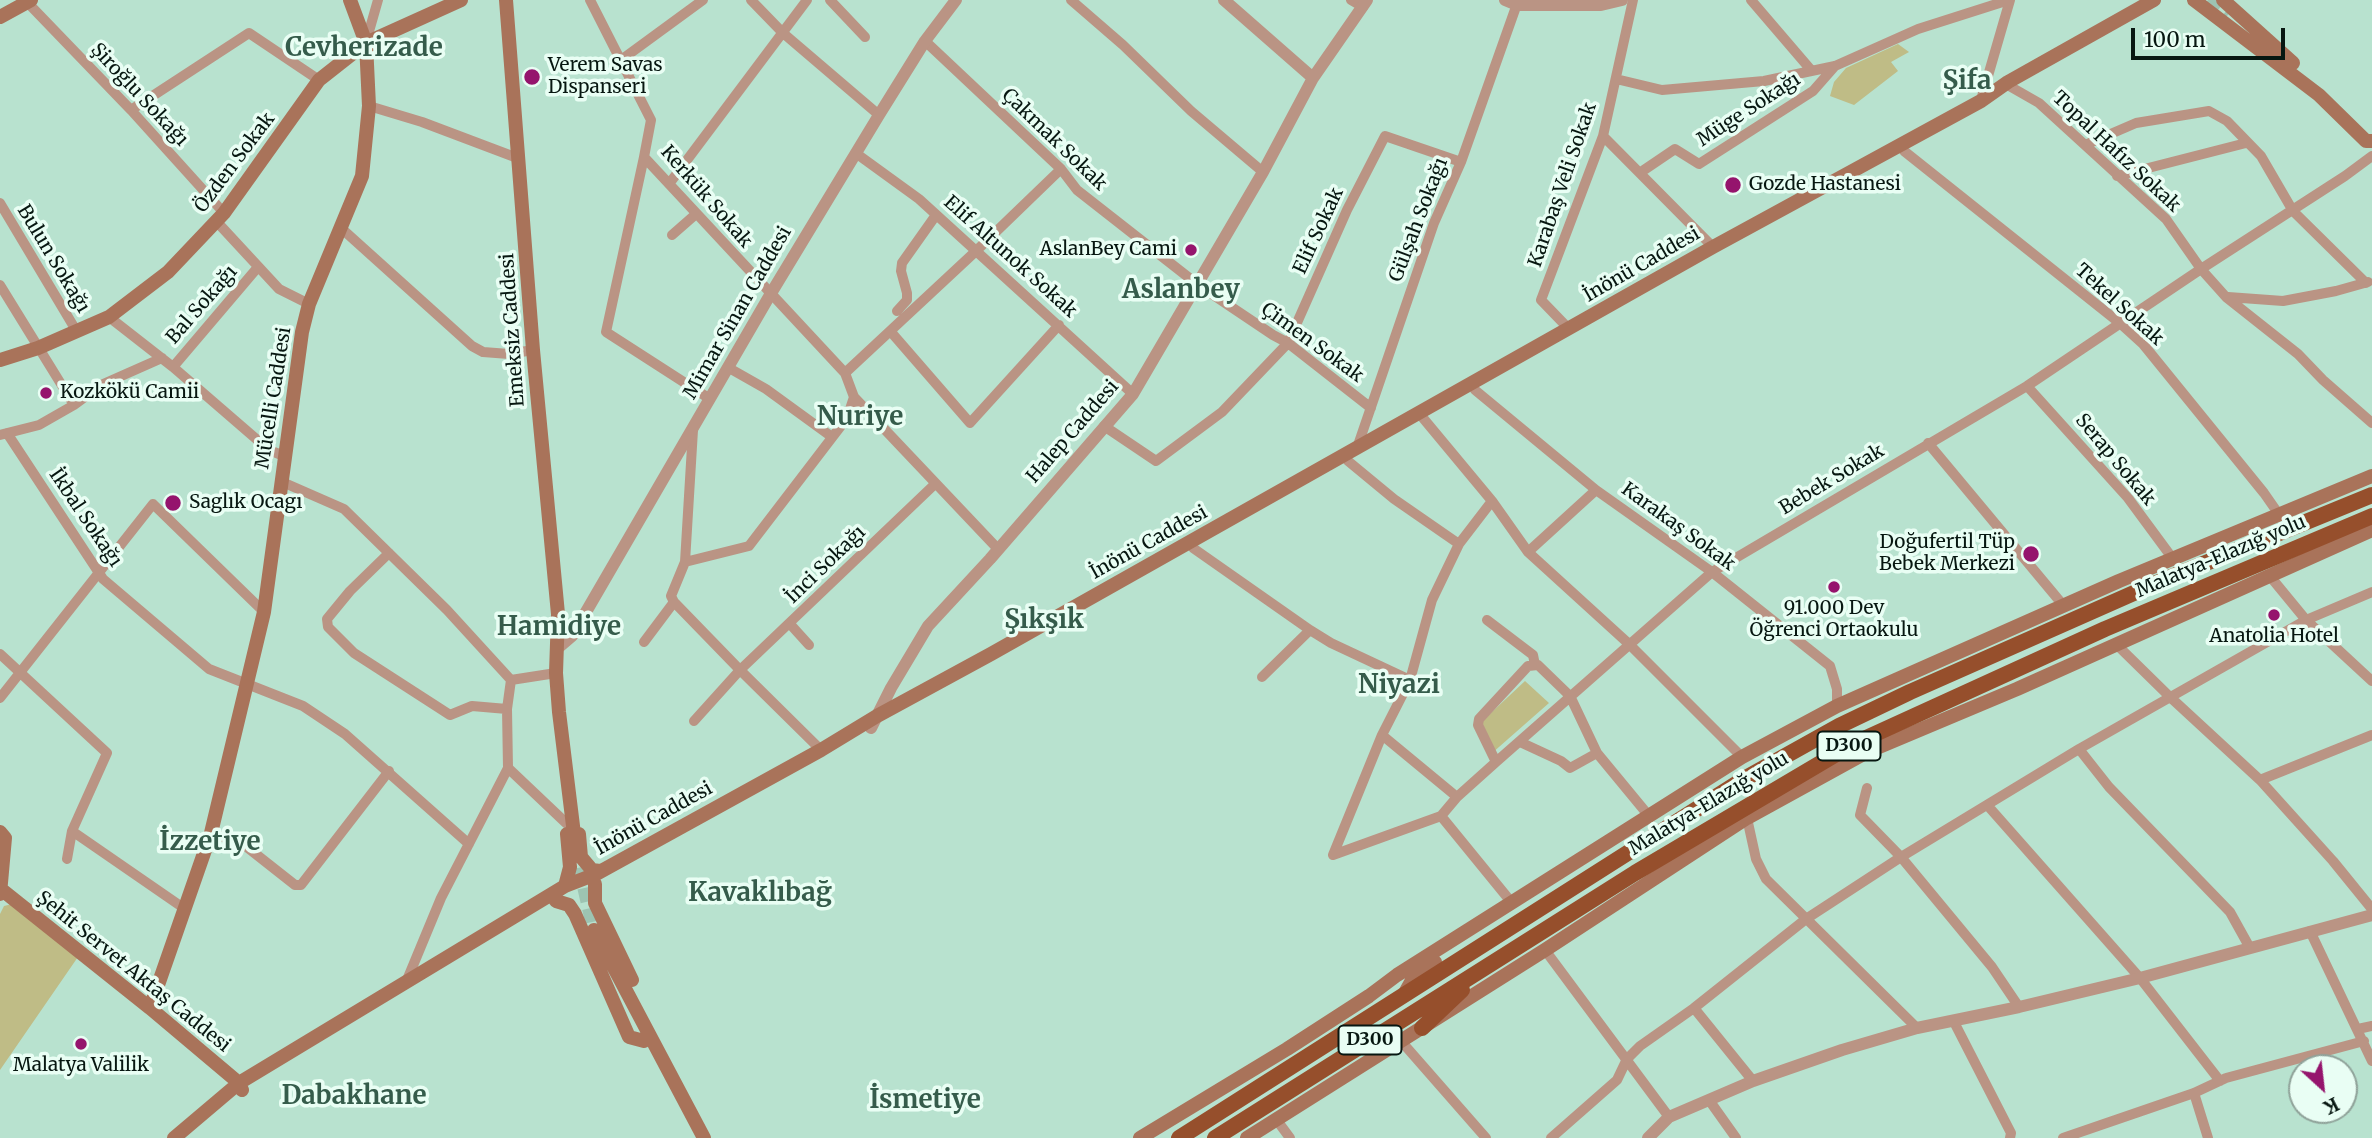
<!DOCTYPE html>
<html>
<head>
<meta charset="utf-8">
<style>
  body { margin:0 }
  #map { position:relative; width:2372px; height:1138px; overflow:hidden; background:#b8e2cf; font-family:Merriweather,serif }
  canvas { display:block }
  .north { position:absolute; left:2288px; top:1054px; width:70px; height:70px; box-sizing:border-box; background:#e9fef4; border:2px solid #8fa299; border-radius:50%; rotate:153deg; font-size:19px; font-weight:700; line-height:28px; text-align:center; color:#071711 }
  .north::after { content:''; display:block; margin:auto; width:24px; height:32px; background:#95146d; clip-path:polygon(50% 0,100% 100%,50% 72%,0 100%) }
  .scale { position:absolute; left:2131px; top:28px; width:154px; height:32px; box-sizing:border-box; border:4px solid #071711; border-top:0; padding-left:9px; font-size:21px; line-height:24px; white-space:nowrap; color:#071711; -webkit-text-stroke:5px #e9fef4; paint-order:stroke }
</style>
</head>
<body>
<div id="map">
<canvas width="2372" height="1138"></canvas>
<div class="north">K</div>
<div class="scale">100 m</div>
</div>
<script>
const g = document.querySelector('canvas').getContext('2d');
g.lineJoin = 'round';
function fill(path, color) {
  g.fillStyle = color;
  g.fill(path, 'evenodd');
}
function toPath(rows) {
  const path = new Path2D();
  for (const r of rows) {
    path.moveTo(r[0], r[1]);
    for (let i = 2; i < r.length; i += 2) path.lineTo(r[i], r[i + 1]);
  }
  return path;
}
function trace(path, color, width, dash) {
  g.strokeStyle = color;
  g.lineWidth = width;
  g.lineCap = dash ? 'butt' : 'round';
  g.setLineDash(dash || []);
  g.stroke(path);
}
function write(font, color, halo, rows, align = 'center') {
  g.font = font + ' Merriweather,serif';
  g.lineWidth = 7;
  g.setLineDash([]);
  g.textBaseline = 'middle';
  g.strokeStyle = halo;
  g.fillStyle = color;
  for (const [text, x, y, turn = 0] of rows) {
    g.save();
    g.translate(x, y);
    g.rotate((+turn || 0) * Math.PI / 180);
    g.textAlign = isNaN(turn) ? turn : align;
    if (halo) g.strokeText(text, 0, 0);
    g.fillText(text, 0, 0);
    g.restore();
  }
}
fill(toPath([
  [1898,44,1909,52,1891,62,1898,71,1854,105,1830,96,1834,82,1846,68],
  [1525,681,1549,703,1491,754,1476,727],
  [12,904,80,954,0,1070,0,914,4,906]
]), '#bfbc86');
trace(toPath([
  [2208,0,2227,16],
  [575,847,594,930]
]), '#9dc4b2', 14, [14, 7]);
trace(toPath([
  [590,0,651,120,644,157,845,373,854,397,997,548],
  [751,0,783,33,879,115],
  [830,0,865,37],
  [1071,0,1123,45,1191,111,1263,172],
  [1351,0,1363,7],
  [1751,0,1811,70],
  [27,2,131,110,224,213],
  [925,41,1061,169,1077,190,1197,284,1273,335,1288,343,1371,408],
  [366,42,378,0],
  [621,60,703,0],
  [1616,79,1662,90,1764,81,1835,66,1918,29,2009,0],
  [2011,87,2039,103,2166,219,2201,269,2226,297,2298,354,2323,380,2372,423],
  [1981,100,2010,0],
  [369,106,422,122,520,159],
  [131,110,249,33,319,80],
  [1603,136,1713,247],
  [2085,145,2136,123,2209,111,2227,121,2261,156,2293,211,2366,283],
  [1904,151,2121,324,2143,344,2264,493,2280,516],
  [857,154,919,199,1133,394],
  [644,157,606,332,710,399],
  [1641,172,1675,149,1699,164,1813,91,1835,66],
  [2117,176,2246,143],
  [669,184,807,0],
  [0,203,77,332],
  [217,222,279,289,309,304],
  [341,228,472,346,483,352,509,354,533,350],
  [672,235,696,214],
  [0,285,74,405],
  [2228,297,2283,301,2336,291,2368,282],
  [897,311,907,300,907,293,901,271,902,263,936,215],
  [109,317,173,367,269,450,284,456],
  [1569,329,1541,300,1603,136,1633,0],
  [891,332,970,423,1059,325],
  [173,367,258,267],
  [729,368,766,389,832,437],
  [845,373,976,251,1061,169],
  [2027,386,2128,498,2173,559],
  [1475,390,1596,490,1712,572,1830,666,1837,689,1837,706],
  [1104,426,1156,461,1222,412,1288,343,1347,210,1385,136,1461,162],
  [693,430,685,562,671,596,674,602,740,670,821,750],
  [7,433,103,579,209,669,303,706,345,734,469,844],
  [0,435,39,425,74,405,101,385,162,358],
  [1928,443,2063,605],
  [1357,448,1434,223,1461,162,1518,1],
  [1348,461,1394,499,1459,544],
  [280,481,344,509,447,610,511,680,556,673],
  [1492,501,1528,552,1629,644,1742,757],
  [1193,548,1310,630,1262,677],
  [1528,552,1596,490],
  [389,553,350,591,327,619,328,627,354,653,450,715,472,706,507,709],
  [685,562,749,546,847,418,854,397],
  [2269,575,2306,620,2372,681],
  [1487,620,1533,655,1535,665],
  [790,624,809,645],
  [1310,630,1331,643,1410,680,1382,735,1333,855],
  [644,642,674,602],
  [2116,644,2169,696,2260,780,2333,861,2372,909],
  [0,654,107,753,72,831,185,909],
  [1410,680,1432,600,1459,544,1492,501,1423,418],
  [0,698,153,504,264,612],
  [694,721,740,670,935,484],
  [1382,735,1457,797],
  [1520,742,1561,761,1570,768,1597,753,1649,816],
  [2079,749,2306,620,2372,592],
  [1496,762,1478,725,1479,719,1528,666,1538,665,1570,696,1597,753],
  [508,768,566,823],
  [2260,780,2372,735],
  [1867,788,1860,815,1901,857,1992,967,2019,1007],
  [1988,806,2140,978,2220,1081],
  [1441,816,1512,903],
  [1747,818,1756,859,1766,879,1917,1028],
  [211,833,243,844,295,885,301,885,389,771],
  [1333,855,1441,816,1457,797,1496,762,1712,572,2027,386,2201,269,2345,176,2372,156],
  [67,859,72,831],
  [2310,931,2372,1061],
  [1545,950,1669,1117],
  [407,980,441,898,508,768,507,709,511,680],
  [1694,1008,1753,1081],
  [1953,1020,2011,1133,2010,1138],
  [2358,1029,2372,1026],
  [1401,1041,1486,1138],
  [2194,1093,2208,1138],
  [1709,1100,1736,1138],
  [1276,1119,1290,1138],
  [1551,1138,1617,1080,1627,1059,1640,1046,1694,1008,1806,919,1901,857,2079,749,2109,787,2230,912,2250,948],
  [2063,1138,2194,1093,2226,1078,2364,1041]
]), '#ba9484', 10);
trace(toPath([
  [1224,0,1313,78],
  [1505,0,1517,5,1601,5,1622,0],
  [558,648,572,636,770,295,879,115,925,41,956,0],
  [871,728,891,688,928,626,990,559,1133,394,1263,172,1313,78,1367,0],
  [1648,1138,1669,1117,1753,1081,1842,1050,1917,1028,2019,1007,2140,978,2372,915]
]), '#ba9484', 12);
trace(toPath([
  [506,0,533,350,558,614,556,673,559,712,575,842],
  [2194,0,2319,95,2366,141,2372,141],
  [2223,0,2293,63],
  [0,17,31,0],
  [0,360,38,348,109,317,168,272,224,213,319,80,366,43,461,0],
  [0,832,5,838,0,894],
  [579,834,581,857,592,870,600,871],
  [595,884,595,903,632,980],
  [565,886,570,867,567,834],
  [2,890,150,1008,239,1083,242,1090],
  [556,901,569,905,575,914,629,1037,644,1041],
  [594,930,704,1138],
  [1405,993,1415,975,1435,962],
  [150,1008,211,833,264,612,302,332,309,304,362,176,369,106,366,43,350,0],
  [174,1138,239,1083,565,886,596,874,821,750,877,716,991,654,1713,247,1981,101,2008,82,2154,0],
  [1140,1138,1287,1049,1369,996,1397,975,1742,757,1837,706,2119,581,2372,476],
  [1247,1138,1545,950,1747,818,1867,752,2017,689,2372,530]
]), '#a9735a', 14);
trace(toPath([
  [1422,1028,1462,990],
  [1179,1138,1744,779,1839,726,1910,692,2152,585,2372,495],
  [1215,1138,1635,873,1853,744,2105,629,2372,516]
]), '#964f2c', 16);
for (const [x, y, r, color] of [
  [532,77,9,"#95146d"],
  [1733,185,9,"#95146d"],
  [1191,250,7,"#95146d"],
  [46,393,7,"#95146d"],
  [173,503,9,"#95146d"],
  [2031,554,9,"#95146d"],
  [1834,587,7,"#95146d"],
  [2274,615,7,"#95146d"],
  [81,1044,7,"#95146d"]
]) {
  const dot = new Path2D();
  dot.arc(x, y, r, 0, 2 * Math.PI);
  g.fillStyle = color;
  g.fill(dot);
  trace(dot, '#e9fef4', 2.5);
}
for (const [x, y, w] of [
  [1849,746,63],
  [1370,1040,63]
]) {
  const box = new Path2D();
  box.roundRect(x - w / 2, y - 14.5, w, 29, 5);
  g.fillStyle = '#e9fef4';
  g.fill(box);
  trace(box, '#071711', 2);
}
write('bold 18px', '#071711', null, [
  ["D300",1849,746],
  ["D300",1370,1040]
]);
write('19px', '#071711', '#e9fef4', [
  ["Verem Savas",548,66],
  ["Dispanseri",548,88],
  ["Gozde Hastanesi",1749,185],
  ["AslanBey Cami",1177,250,"right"],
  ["Kozkökü Camii",60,393],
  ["Saglık Ocagı",189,503],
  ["Doğufertil Tüp",2015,543,"right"],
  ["Bebek Merkezi",2015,565,"right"],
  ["91.000 Dev",1834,609,"center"],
  ["Öğrenci Ortaokulu",1834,631,"center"],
  ["Anatolia Hotel",2274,637,"center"],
  ["Malatya Valilik",81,1066,"center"]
], 'left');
write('19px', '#071711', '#e9fef4', [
  ["Şiroğlu Sokağı",139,95,47],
  ["Müge Sokağı",1749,110,-33],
  ["Çakmak Sokak",1054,140,44],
  ["Topal Hafız Sokak",2116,152,43],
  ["Özden Sokak",235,163,-53],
  ["Karabaş Veli Sokak",1563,185,-71],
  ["Kerkük Sokak",706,197,49],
  ["Gülşah Sokağı",1419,220,-69],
  ["Elif Sokak",1319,231,-65],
  ["Elif Altunok Sokak",1010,257,42],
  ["Bulun Sokağı",53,259,59],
  ["İnönü Caddesi",1642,265,-30],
  ["Bal Sokağı",202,305,-49],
  ["Tekel Sokak",2119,305,42],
  ["Mimar Sinan Caddesi",738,313,-60],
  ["Emeksiz Caddesi",513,330,-94],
  ["Çimen Sokak",1312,343,36],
  ["Mücelli Caddesi",274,398,-81],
  ["Halep Caddesi",1073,432,-49],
  ["Serap Sokak",2115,460,50],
  ["Bebek Sokak",1832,480,-31],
  ["İkbal Sokağı",85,518,56],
  ["Karakaş Sokak",1678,527,36],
  ["İnönü Caddesi",1149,543,-29],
  ["Malatya-Elazığ yolu",2221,557,-23],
  ["İnci Sokağı",826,565,-44],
  ["Malatya-Elazığ yolu",1709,804,-31],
  ["İnönü Caddesi",654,819,-29],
  ["Şehit Servet Aktaş Caddesi",133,972,39]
]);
write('bold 26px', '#355c4b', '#e9fef4', [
  ["Cevherizade",364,49],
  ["Şifa",1967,82],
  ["Aslanbey",1181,291],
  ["Nuriye",860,418],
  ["Şıkşık",1044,621],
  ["Hamidiye",559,628],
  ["Niyazi",1399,686],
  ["İzzetiye",210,843],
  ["Kavaklıbağ",760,894],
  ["Dabakhane",354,1097],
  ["İsmetiye",925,1101]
]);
</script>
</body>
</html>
